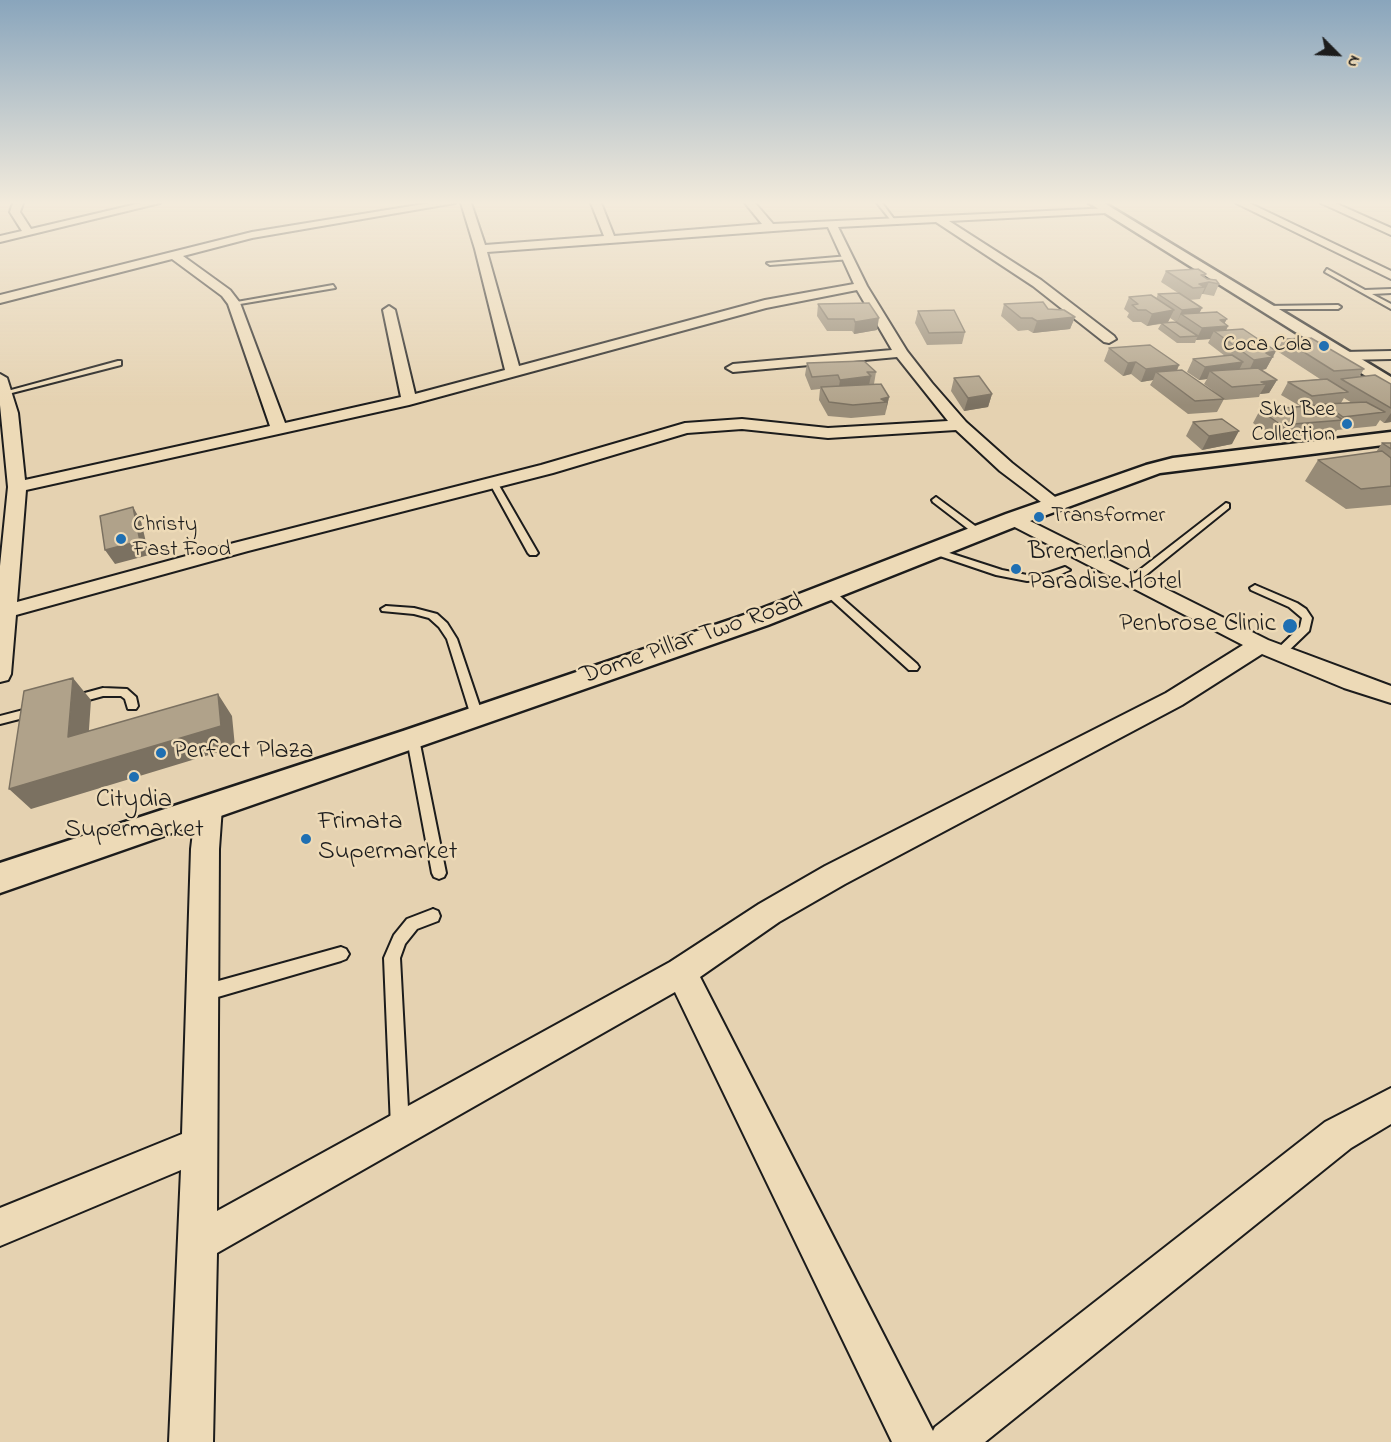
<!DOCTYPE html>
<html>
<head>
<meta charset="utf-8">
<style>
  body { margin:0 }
  #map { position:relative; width:1391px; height:1442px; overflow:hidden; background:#e5d2b1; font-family:"Indie Flower",sans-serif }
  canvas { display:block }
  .north { position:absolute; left:1307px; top:24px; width:60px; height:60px; -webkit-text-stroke:4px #eddab7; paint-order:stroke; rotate:114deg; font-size:16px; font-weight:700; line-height:24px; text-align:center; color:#1c1c1c }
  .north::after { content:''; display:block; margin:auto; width:21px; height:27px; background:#1c1c1c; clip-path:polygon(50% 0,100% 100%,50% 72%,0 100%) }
</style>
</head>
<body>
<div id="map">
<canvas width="1391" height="1442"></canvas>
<div class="north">N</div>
</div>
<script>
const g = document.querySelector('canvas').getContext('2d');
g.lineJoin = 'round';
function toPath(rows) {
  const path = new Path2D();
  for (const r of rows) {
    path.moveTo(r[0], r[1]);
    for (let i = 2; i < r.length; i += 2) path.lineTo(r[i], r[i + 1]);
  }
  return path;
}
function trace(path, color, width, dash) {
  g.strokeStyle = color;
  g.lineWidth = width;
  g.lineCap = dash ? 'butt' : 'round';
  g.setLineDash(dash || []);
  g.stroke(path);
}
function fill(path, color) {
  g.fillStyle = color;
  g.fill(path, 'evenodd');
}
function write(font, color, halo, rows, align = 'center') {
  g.font = font + ' "Indie Flower",sans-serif';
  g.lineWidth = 5;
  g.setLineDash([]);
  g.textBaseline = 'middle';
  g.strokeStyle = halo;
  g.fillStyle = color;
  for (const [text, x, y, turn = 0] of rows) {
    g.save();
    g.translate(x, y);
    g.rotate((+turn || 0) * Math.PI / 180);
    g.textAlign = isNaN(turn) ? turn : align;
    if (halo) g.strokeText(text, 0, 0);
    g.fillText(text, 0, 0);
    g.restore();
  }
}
const service = toPath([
  [877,203,882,203,897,223,893,223,877,203],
  [849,256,851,259,770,265,767,263,849,256],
  [1327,269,1365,290,1391,289,1391,293,1372,294,1391,304,1391,309,1325,272,1327,269],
  [333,285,335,288,234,305,231,303,333,285],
  [1266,306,1338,305,1341,307,1338,309,1264,309,1264,307,1266,306],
  [118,361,121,361,121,365,4,395,0,393,118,361],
  [493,479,497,482,538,553,536,555,530,555,528,553,489,482,493,479],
  [936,497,982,531,982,535,976,535,933,502,932,500,936,497],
  [1226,503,1229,504,1229,508,1136,583,1128,583,1128,579,1226,503],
  [934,548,1002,570,1027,575,1045,574,1065,567,1070,570,1050,579,1027,581,996,575,931,553,929,551,934,548],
  [1255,585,1297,603,1306,609,1312,618,1309,631,1283,656,1275,656,1273,653,1300,627,1302,618,1289,607,1251,590,1250,588,1255,585],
  [829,589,833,590,917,664,919,667,917,670,909,670,825,594,824,592,829,589],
  [386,606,414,608,437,614,447,623,457,639,483,716,481,719,477,720,471,716,447,639,439,627,429,618,414,614,382,611,381,609,386,606],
  [103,688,127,689,136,697,138,706,136,709,128,709,125,699,121,696,103,696,74,704,68,700,70,697,103,688],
  [35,707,39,708,41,711,39,714,0,724,0,716,35,707],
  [413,734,417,736,419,739,446,873,444,877,439,879,434,877,432,873,407,739,409,736,413,734],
  [433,909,438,911,440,916,438,921,417,929,405,944,400,958,409,1127,406,1133,400,1136,394,1133,391,1127,384,958,394,935,407,919,433,909],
  [341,947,346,949,349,954,346,959,341,961,204,1001,198,998,196,993,198,988,204,985,341,947]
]);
const minor = toPath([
  [13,203,23,203,20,212,31,229,141,203,160,203,0,242,0,236,22,231,10,212,13,203],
  [430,203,455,203,252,238,183,256,230,290,240,303,285,423,401,397,383,310,389,306,395,310,415,394,505,370,475,249,461,203,471,203,485,245,604,236,591,203,601,203,614,236,762,224,745,203,755,203,773,224,1110,208,1110,212,1106,213,949,221,1041,280,1114,336,1116,339,1109,343,1104,342,1033,286,936,222,838,227,867,286,907,351,932,383,966,422,1012,463,1064,504,1061,508,1049,508,1000,471,956,430,828,438,742,429,687,433,553,473,248,551,16,615,11,674,8,680,0,682,0,566,8,487,0,405,0,374,7,378,18,413,25,480,270,426,228,304,222,296,172,259,0,303,0,295,252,232,430,203],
  [828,227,854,284,765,300,519,366,487,252,828,227],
  [857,290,892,350,733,364,726,368,733,372,897,357,948,421,828,428,742,419,685,423,541,465,234,543,17,602,26,490,409,405,766,308,857,290],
  [1236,203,1249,203,1391,271,1391,279,1236,203],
  [1321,203,1335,203,1391,228,1391,235,1321,203],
  [1391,351,1391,359,1344,360,1337,356,1344,352,1391,351],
  [1014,513,1268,640,1391,686,1391,703,1344,688,1262,654,1182,705,845,884,779,922,700,977,933,1431,935,1427,1325,1122,1391,1088,1391,1124,1351,1148,985,1442,892,1442,675,992,217,1253,213,1442,169,1442,181,1170,0,1246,0,1208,182,1134,191,849,196,807,200,799,209,796,218,799,222,807,219,849,217,1211,670,962,759,904,825,866,1166,693,1243,645,1007,523,1005,519,1007,515,1014,513]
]);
const tertiary = toPath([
  [1089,203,1104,203,1391,377,1391,389,1385,388,1089,203],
  [1391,432,1391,444,1160,473,1022,524,768,625,0,893,0,863,403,731,750,613,1006,514,1146,465,1173,458,1391,432]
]);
trace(service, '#1c1c1c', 4);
trace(minor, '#1c1c1c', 4);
trace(tertiary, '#1c1c1c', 5);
fill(service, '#eddab7');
fill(minor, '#eddab7');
fill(tertiary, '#eddab7');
fill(toPath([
  [1166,271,1204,277,1219,284,1214,296,1203,294,1202,294,1200,299,1189,300,1199,313,1228,326,1226,330,1276,351,1266,369,1261,370,1277,380,1269,393,1260,394,1259,397,1225,400,1224,399,1217,412,1188,414,1150,385,1153,380,1141,382,1131,374,1123,376,1104,361,1109,348,1179,365,1177,371,1216,393,1204,384,1207,379,1199,380,1187,372,1193,359,1225,356,1208,343,1210,339,1196,340,1195,343,1177,343,1158,329,1161,324,1147,326,1141,322,1133,322,1127,317,1129,313,1124,309,1129,297,1156,299,1158,294,1178,293,1161,282],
  [1170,318,1176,322,1168,322],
  [869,303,877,330,854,334,852,331,827,331,817,316,818,304],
  [1004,304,1048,309,1075,317,1070,329,1033,333,1028,330,1018,331,1001,316],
  [918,311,965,332,962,344,927,345,915,323],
  [1283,339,1364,369,1359,377,1391,384,1391,422,1384,423,1380,420,1376,426,1337,430,1335,433,1273,438,1253,423,1260,410,1300,406,1281,395,1288,382,1320,379,1277,351],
  [1344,398,1352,403,1341,403],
  [807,363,876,372,874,384,889,397,885,415,851,418,828,416,819,400,820,389,811,390,805,375],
  [954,378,992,394,988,407,964,411,951,391],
  [1193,422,1232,444,1202,450,1186,436],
  [1382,443,1391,443,1391,505,1346,509,1305,481,1318,460,1376,452]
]), '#978b77');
fill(toPath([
  [1206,274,1201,284,1209,282,1203,294,1202,294,1205,287,1197,288,1201,275],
  [1202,308,1196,320,1181,314,1177,322,1182,310],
  [1174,310,1168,322,1147,326,1152,314],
  [1075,317,1070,329,1033,333,1037,321],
  [879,318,877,330,854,334,855,322],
  [1227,319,1223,326,1228,326,1223,337,1214,331,1210,339,1196,340,1202,328,1220,320],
  [1276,351,1266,369,1248,373,1254,360,1266,353],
  [1136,362,1131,374,1123,376,1128,363],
  [1243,362,1237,374,1210,371,1207,379,1199,380,1205,367],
  [1179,365,1173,378,1156,372,1153,380,1141,382,1146,369],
  [871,376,868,389,838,393,840,380],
  [1277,380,1269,393,1260,394,1266,384,1261,382],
  [992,394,988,407,964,411,968,398],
  [889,397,886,411,887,402,881,399],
  [1391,413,1391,422,1384,423],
  [1239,431,1232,444,1202,450,1209,436],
  [133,507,141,521,149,555,115,564,105,550],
  [73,678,91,700,87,758,68,737],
  [218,694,232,716,235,747,31,809,9,789]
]), '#7b7161');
const building = toPath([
  [1198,269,1206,274,1201,275,1207,279,1216,280,1219,284,1209,282,1199,284,1205,287,1193,288,1166,271,1198,269],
  [1179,293,1202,308,1182,310,1158,294,1179,293],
  [1151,295,1174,310,1152,314,1146,310,1138,310,1132,305,1138,304,1129,297,1151,295],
  [1043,302,1048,309,1064,310,1075,317,1037,321,1032,318,1021,318,1004,304,1043,302],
  [869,303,879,318,855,322,854,319,828,319,818,304,869,303],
  [954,310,965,332,929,333,918,311,954,310],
  [1217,312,1227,319,1220,320,1228,326,1202,328,1181,314,1217,312],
  [1176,322,1198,336,1180,337,1161,323,1176,322],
  [1243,329,1276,351,1266,353,1273,357,1254,360,1214,331,1243,329],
  [1311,338,1364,369,1334,371,1283,339,1311,338],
  [1150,345,1179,365,1146,369,1136,362,1128,363,1109,348,1150,345],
  [1232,355,1243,362,1205,367,1193,359,1232,355],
  [864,361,876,372,867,372,871,376,840,380,838,375,812,377,807,363,864,361],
  [1258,368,1277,380,1261,382,1266,384,1232,387,1210,371,1258,368],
  [1182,370,1224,399,1195,401,1156,372,1182,370],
  [1375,375,1391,384,1391,408,1341,379,1375,375],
  [979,376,992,394,968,398,954,378,979,376],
  [1327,379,1348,392,1312,396,1288,382,1327,379],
  [881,384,889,397,881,399,887,402,853,405,829,402,821,387,881,384],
  [1366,402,1385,412,1343,417,1325,404,1366,402],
  [1319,405,1343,420,1281,425,1260,410,1319,405],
  [1222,419,1239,431,1209,436,1193,422,1222,419],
  [1382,443,1391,443,1391,449,1382,443],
  [1382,451,1391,458,1391,486,1361,489,1318,460,1382,451],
  [133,507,140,541,105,550,100,516,133,507],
  [73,678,68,737,218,694,221,726,9,789,24,691,73,678]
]);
fill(building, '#b0a28a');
trace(building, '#7b7161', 1.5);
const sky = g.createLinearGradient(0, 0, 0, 405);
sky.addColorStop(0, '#89a5bc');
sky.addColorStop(0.5, '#f3ebdc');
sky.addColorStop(1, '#f3ebdc00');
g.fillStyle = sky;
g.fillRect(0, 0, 1391, 405);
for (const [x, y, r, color] of [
  [1324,346,6,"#1f6fb2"],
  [1347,424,6,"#1f6fb2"],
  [1039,517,6,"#1f6fb2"],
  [121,539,6,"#1f6fb2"],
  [1016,569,6,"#1f6fb2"],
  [1290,626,8,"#1f6fb2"],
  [161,753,6,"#1f6fb2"],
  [134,777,6,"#1f6fb2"],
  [306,839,6,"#1f6fb2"]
]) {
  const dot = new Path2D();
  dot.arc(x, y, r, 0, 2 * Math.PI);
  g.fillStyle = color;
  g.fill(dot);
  trace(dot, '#eddab7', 2);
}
write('22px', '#1c1c1c', '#eddab7', [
  ["Coca Cola",1312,346],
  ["Sky Bee",1335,411],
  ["Collection",1335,436],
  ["Transformer",1051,517,"left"],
  ["Christy",133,526,"left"],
  ["Fast Food",133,551,"left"]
], 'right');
write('26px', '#1c1c1c', '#eddab7', [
  ["Bremerland",1028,554],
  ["Paradise Hotel",1028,584],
  ["Penbrose Clinic",1276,626,"right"],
  ["Perfect Plaza",173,753],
  ["Citydia",134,802,"center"],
  ["Supermarket",134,832,"center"],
  ["Frimata",318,824],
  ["Supermarket",318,854]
], 'left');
write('26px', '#1c1c1c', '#eddab7', [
  ["Dome Pillar Two Road",692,641,-19]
]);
</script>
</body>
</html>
